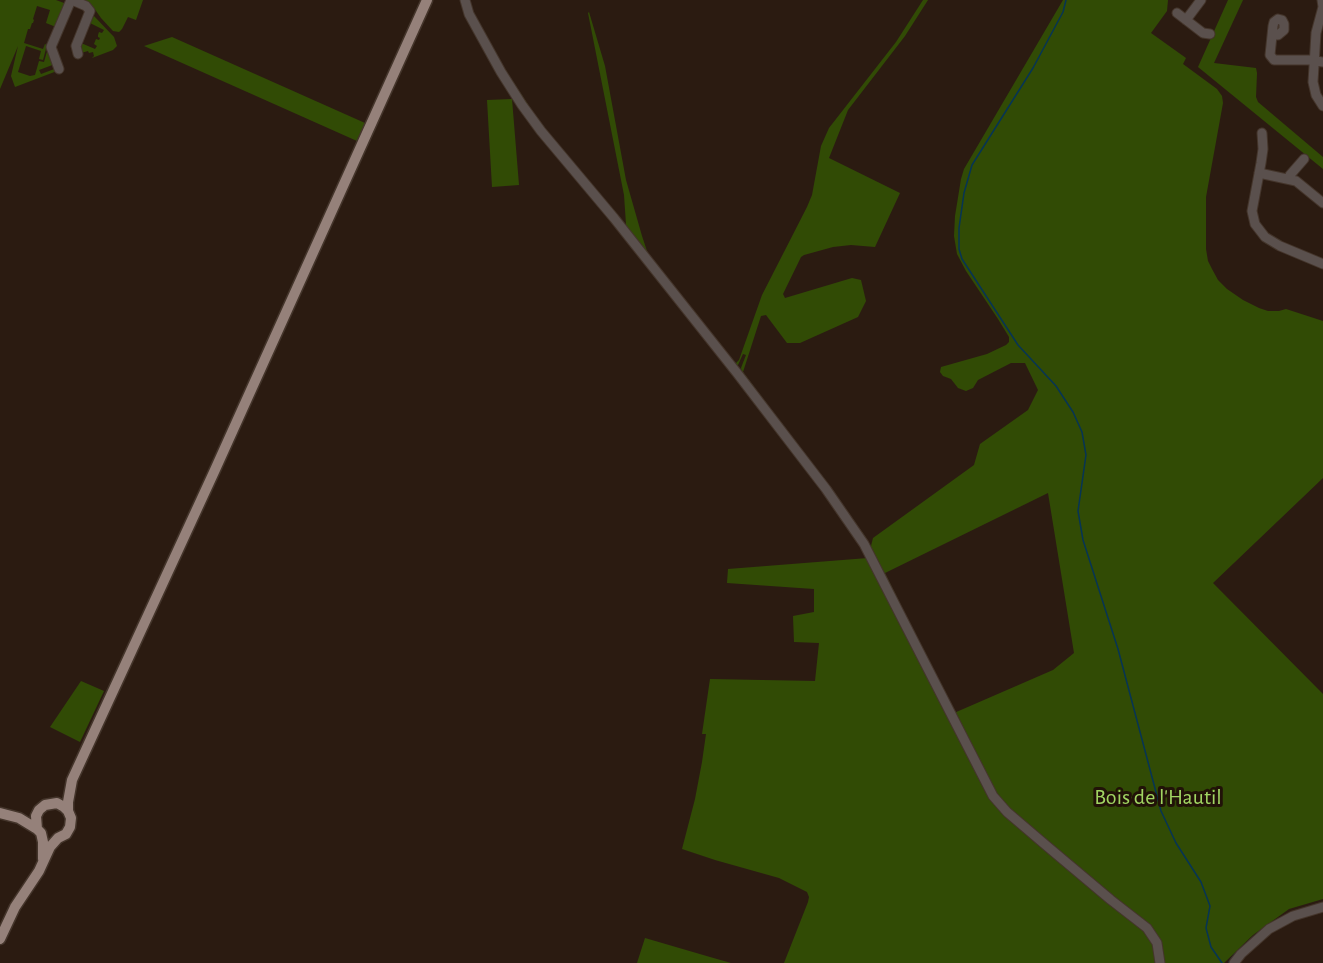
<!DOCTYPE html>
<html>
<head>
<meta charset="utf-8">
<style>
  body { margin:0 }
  canvas { display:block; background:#2b1b11 }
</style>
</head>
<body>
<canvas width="1323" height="963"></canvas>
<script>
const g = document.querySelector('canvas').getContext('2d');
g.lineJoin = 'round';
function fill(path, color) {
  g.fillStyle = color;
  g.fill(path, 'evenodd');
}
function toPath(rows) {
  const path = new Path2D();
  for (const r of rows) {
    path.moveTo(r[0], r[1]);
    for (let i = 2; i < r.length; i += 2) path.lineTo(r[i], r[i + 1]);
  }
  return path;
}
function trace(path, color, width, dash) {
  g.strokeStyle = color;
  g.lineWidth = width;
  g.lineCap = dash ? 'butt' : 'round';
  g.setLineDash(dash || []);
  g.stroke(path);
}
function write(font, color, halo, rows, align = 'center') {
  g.font = font + ' "Alegreya Sans",sans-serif';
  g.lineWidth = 6;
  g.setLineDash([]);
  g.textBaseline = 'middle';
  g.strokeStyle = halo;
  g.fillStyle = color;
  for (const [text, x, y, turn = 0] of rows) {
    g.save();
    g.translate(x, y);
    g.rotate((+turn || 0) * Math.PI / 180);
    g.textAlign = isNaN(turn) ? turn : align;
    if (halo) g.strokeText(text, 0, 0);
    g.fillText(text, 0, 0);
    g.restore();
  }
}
fill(toPath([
  [0,0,56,0,64,3,65,5,56,27,46,23,50,10,37,6,33,19,34,20,33,23,32,23,30,29,28,29,24,43,43,49,45,44,47,45,43,60,39,59,41,51,26,46,18,72,30,76,35,75,39,61,44,62,48,48,55,64,39,70,41,74,57,68,57,71,15,87,11,76,18,46,0,89],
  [79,0,143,0,136,20,128,17,122,29,119,32,113,31,101,18,94,8],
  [466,0,470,0,471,7,479,23,499,60,544,129,624,226,626,224,624,195,588,13,589,12,605,66,626,180,642,236,648,254,657,267,735,364,739,360,762,295,807,207,812,195,821,146,829,128,896,42,923,0,928,0,905,36,848,110,829,158,900,193,875,247,851,245,833,247,804,255,801,257,783,294,785,298,852,278,861,280,866,301,858,317,800,343,787,343,766,315,761,316,743,372,840,502,867,539,867,541,743,376,741,368,746,355,743,354,738,365,734,365,599,197,542,130,502,69,471,14],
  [1063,0,1168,0,1167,11,1151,33,1186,58,1183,64,1217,89,1222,96,1223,103,1206,197,1206,249,1208,261,1212,269,1218,280,1227,289,1243,300,1259,308,1268,311,1279,311,1286,309,1323,321,1323,478,1213,583,1323,694,1323,899,1289,909,1253,935,1224,963,784,963,808,902,809,897,807,892,779,878,715,860,682,849,695,799,702,762,706,734,702,734,710,679,815,681,819,643,794,642,793,616,814,612,814,589,727,583,728,569,868,558,873,538,974,465,980,444,1028,410,1038,390,1025,363,1011,363,978,380,973,388,966,391,958,388,951,379,943,376,940,372,941,367,987,354,1006,345,1009,342,1009,337,998,319,966,271,957,254,954,236,955,216,961,179,964,169],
  [1048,493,1074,653,1053,670,954,713,885,573],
  [1228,0,1243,0,1214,63,1256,68,1257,73,1256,97,1258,102,1323,157,1323,169,1198,67],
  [94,16,114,37,117,46,113,50,92,58,94,56,93,52,89,53,88,51,81,53,79,48,81,43,95,49,97,46,94,44,96,39,99,40,100,38,98,37,98,35,99,32,102,33,104,30,90,23],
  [172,37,365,123,357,141,144,46],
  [512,99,519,185,492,187,487,100],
  [81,681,104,691,80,742,50,727],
  [645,938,710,957,731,963,637,963]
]), '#314b05');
trace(toPath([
  [1066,0,1063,12,1033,68,972,165,964,193,959,228,959,249,962,259,1018,345,1056,386,1073,412,1082,432,1086,455,1078,511,1083,540,1118,649,1161,811,1176,843,1201,882,1210,906,1206,928,1211,947,1222,963],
  [1239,950,1259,932],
  [1229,962,1235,954]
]), '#063455', 1.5);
const minor = toPath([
  [72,0,86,6,90,11,76,46,78,54],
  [465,0,469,14,501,72,522,105,541,131,614,218,737,373,826,489,864,544,993,796,1007,812,1048,847,1111,900,1147,928,1157,943,1160,963],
  [1322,0,1323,7,1316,33,1313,82,1316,95,1323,106],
  [1177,13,1203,33,1210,34],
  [1186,20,1201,0],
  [1272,35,1278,35,1284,30,1284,24,1282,20,1278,19,1274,22,1273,26,1270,55,1274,60,1311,60,1323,62],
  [59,69,51,47,71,0],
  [1262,133,1263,149,1261,163,1252,211,1255,224,1265,237,1280,246,1323,264],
  [1259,173,1296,181,1323,203],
  [1289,179,1290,175,1304,159],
  [1234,963,1241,954,1269,929,1293,916,1323,907]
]);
const major = toPath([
  [0,813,19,818,37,829,41,833,43,842,43,859],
  [37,829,36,816,39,810,45,805,57,803,64,807,68,811],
  [0,939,15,907,39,871,50,847,58,838,66,834,70,827,71,818,68,811,68,802,72,780,214,472,427,0]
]);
trace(minor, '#44352b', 11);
trace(major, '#44352b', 13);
trace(minor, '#5a504d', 9);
trace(major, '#95817a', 10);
write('22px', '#a1d562', '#211208', [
  ["Bois de l'Hautil",1158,797]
]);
</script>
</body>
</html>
